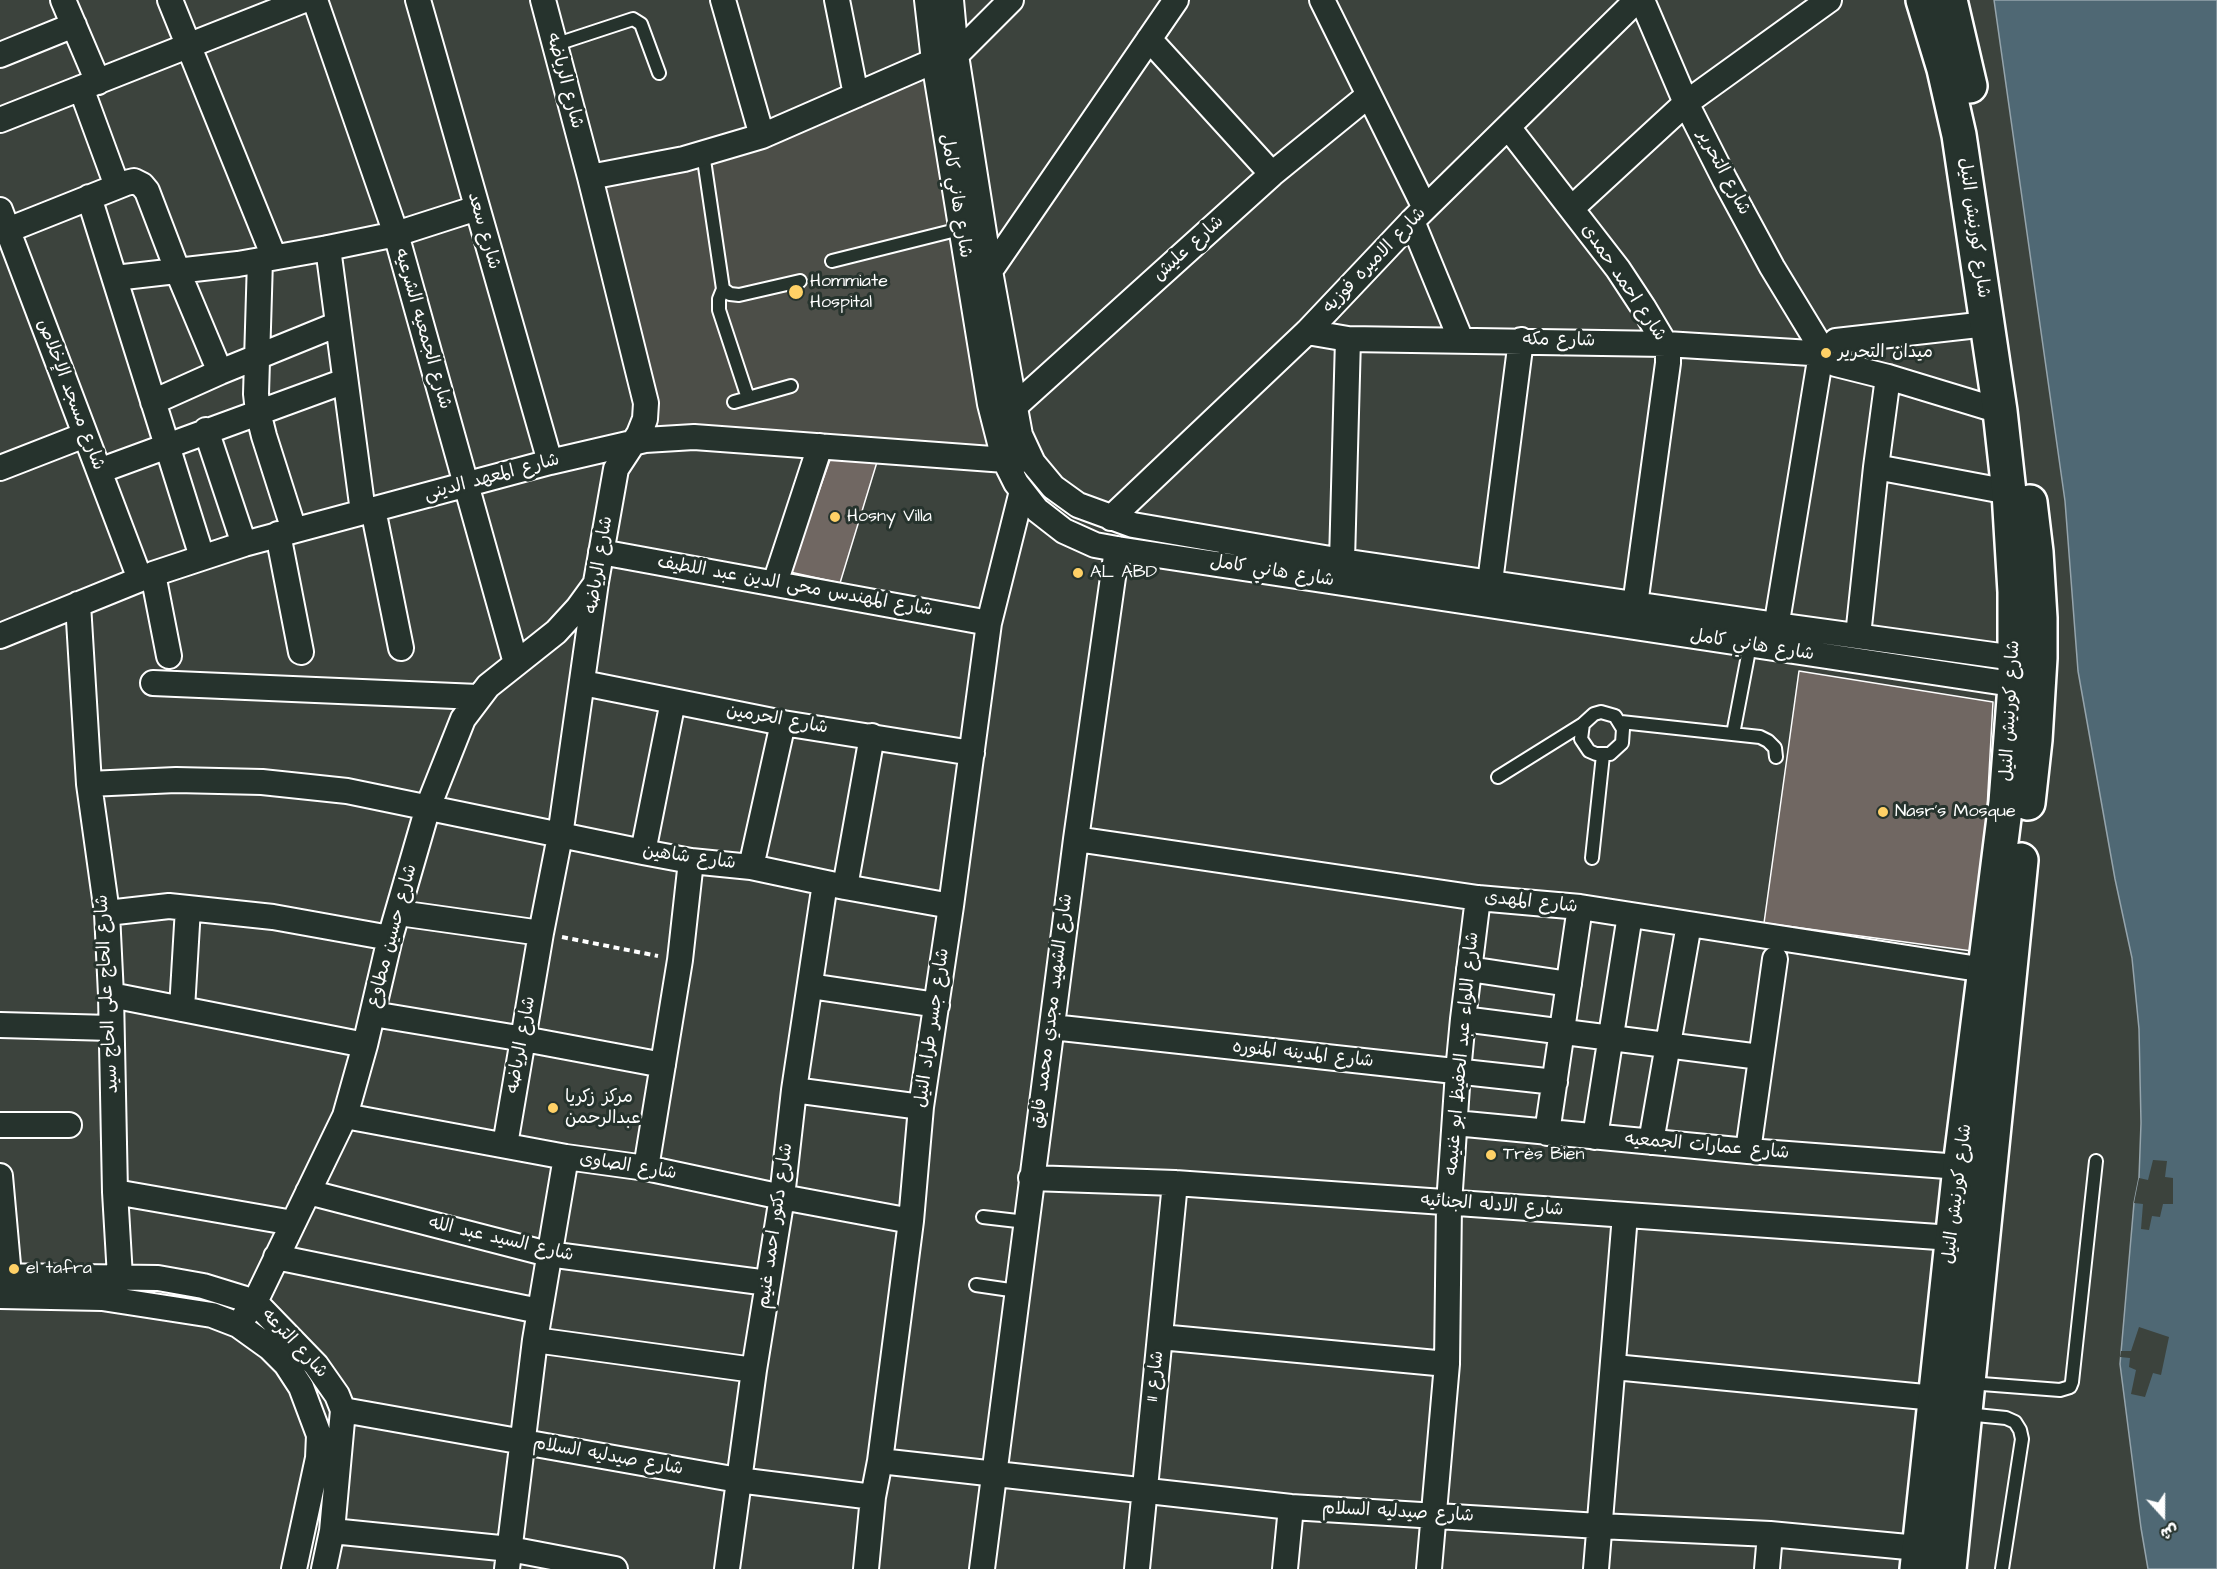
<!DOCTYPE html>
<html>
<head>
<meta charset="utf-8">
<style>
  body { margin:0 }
  #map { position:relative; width:2217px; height:1569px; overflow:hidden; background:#3c433d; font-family:"Architects Daughter","Playpen Sans Arabic",sans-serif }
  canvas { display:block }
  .north { position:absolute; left:2133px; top:1485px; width:60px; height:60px; -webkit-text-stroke:4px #26332d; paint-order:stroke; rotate:159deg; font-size:16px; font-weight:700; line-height:24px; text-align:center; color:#fff }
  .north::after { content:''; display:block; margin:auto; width:21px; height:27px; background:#fff; clip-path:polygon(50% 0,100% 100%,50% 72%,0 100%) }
</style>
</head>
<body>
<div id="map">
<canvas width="2217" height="1569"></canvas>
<div class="north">ش</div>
</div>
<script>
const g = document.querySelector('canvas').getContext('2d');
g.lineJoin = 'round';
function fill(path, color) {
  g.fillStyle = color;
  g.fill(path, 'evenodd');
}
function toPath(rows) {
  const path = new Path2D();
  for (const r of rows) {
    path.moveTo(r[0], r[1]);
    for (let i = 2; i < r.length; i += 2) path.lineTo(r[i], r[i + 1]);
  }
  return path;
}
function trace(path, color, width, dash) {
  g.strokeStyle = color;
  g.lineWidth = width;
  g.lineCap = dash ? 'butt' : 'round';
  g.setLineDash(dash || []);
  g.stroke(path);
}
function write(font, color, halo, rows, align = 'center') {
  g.font = font + ' "Architects Daughter","Playpen Sans Arabic",sans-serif';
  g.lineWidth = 6;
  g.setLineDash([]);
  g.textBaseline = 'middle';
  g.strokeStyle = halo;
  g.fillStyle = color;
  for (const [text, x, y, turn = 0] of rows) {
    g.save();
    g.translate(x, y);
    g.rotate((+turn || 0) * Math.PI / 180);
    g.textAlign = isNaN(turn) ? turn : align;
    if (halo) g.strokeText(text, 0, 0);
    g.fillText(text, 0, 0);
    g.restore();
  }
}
fill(toPath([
  [927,71,994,449,649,433,598,181]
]), '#4c4e48');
const water = toPath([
  [1994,0,2217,0,2217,1569,2148,1569,2141,1528,2120,1364,2134,1203,2139,1178,2141,1123,2139,1029,2132,958,2115,879,2078,671,2065,501,1994,0]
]);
fill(water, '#4f6874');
trace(water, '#95a4ac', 1.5);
fill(toPath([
  [2153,1160,2167,1161,2165,1177,2173,1178,2173,1204,2163,1204,2160,1217,2152,1216,2149,1230,2141,1229,2143,1204,2134,1203,2139,1178,2148,1180],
  [2139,1327,2169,1337,2161,1375,2153,1373,2145,1397,2131,1394,2136,1370,2129,1367,2130,1358,2120,1357,2121,1351,2131,1351]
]), '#3c433d');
const building = toPath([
  [831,457,877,462,840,583,790,572,831,457],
  [1799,671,1993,702,1979,952,1764,923,1799,671]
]);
fill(building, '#706762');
trace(building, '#fff', 1.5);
const service = toPath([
  [554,45,633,19,641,24,659,73],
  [703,153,723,289,730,294,739,295,800,281],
  [832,261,960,229],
  [723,289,719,299,719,310,748,398],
  [734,402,791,386],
  [1621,722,1760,737,1768,741,1775,748,1776,757],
  [1733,734,1750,645],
  [1498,777,1583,724,1594,714,1601,712,1615,716,1623,729,1622,743,1610,754,1596,754,1589,751,1581,739,1583,724],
  [1592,858,1603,755],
  [983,1217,1026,1222],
  [976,1285,1017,1291],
  [1969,1383,2060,1390,2070,1387,2072,1382,2096,1161],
  [1966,1414,2006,1418,2015,1422,2020,1430,2022,1439,2002,1569]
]);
const minor = toPath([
  [63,0,98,82],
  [170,0,274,257],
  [315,0,396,234,516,663],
  [418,0,550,462],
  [723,0,762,136],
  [837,0,856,95],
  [927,0,934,61,990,404,1004,459,1016,483,1037,510,1064,531,1095,545,1117,549,2032,687],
  [951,0,956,55,990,271,1020,435,1033,463,1053,487,1078,505,1133,525,1342,561,1777,625,2015,658,2032,658],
  [1322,0,1425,208],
  [1642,0,1686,103,1725,180,1772,267,1817,341],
  [1149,39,1272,174],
  [0,55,74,25],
  [956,55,1011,0],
  [81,88,117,186],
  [0,120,304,0],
  [1508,127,1618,269,1643,307,1668,349,1668,363,1635,605],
  [590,177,684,159,762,136,934,61],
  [89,197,202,557],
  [1572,208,1686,103,1829,0],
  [0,210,140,579],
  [1412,221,1461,340],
  [8,230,126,183,134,181,142,185,147,191,178,272,220,372],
  [328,248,363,512],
  [260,260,256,394,258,412,264,436,294,530],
  [984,277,990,271,1176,0],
  [115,278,238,264,328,248,396,234,477,208],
  [1307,332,1348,339,1666,344,1811,353],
  [1836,341,1987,324],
  [1836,364,1888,377,2000,411],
  [153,402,220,372,338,324],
  [1014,407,1272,174,1369,95],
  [206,430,244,544],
  [1876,467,2009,492],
  [0,468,85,435],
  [99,471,345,381],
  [373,509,401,648],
  [1111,518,1307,332,1412,221,1637,0],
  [278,534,301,652],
  [601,552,989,623],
  [1342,561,1348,339],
  [153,574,169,656],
  [1490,582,1521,340],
  [775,583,820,446],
  [78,604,89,784,107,913,111,995,115,1192,120,1277],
  [0,636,153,574,244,544,550,462,645,440,694,437,1019,461],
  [1858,636,1876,467,1888,377],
  [1774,640,1819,366],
  [153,683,478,697],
  [583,683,783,723,972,753],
  [89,784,176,780,262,782,347,791,643,852,691,861,751,867,845,887,951,906],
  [1076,839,1478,898,1580,907,1985,970],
  [643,852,673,701],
  [751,867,783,723],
  [845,887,872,736],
  [107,913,169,906,273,917,390,938],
  [399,913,541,933],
  [1469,969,1569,984],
  [810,986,937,1005],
  [111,995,365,1045],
  [182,1009,188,908],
  [373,1014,524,1039,663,1065],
  [1463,1019,1760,1057],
  [0,1025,111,1028],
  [1052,1027,1555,1082],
  [794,1090,921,1107],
  [345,1116,566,1157,646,1168,782,1197,911,1221],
  [1455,1123,1748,1151,1960,1167],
  [0,1125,69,1125],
  [1547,1133,1580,907],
  [1595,1137,1630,915],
  [1651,1142,1689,924],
  [505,1145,541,933,560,836,596,582,616,469,639,434,645,419,646,403,590,177,543,0],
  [1748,1151,1775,959],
  [646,1168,680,960,691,861],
  [0,1176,9,1276],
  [1031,1178,1175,1183,1952,1238],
  [115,1192,293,1223],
  [308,1192,548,1254,768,1283],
  [276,1257,539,1311],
  [0,1276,158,1278,203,1286,255,1302,316,1365,337,1395,343,1410,332,1531,324,1569],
  [0,1296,102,1298,212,1315,238,1325,270,1348,286,1364,301,1387,319,1435,318,1458,294,1569],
  [238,1325,255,1302,345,1116,365,1045,390,938,428,807,463,719,488,686,556,632,578,608,594,586],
  [1160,1337,1447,1364],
  [535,1340,754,1370],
  [1614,1367,1935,1398],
  [343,1410,738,1480,873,1497],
  [880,1461,1291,1507,1599,1526,1770,1534,1918,1548],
  [332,1531,510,1549,615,1569],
  [507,1569,535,1340,566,1157],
  [727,1569,754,1370,782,1197,794,1090,825,883],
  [866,1569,873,1497,880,1461,911,1221,921,1107,951,906,989,623,1022,491],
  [982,1569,1076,839,1117,549],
  [1137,1569,1175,1183],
  [1285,1569,1291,1507],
  [1429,1569,1447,1364,1449,1204,1458,1072,1463,1019,1478,898],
  [1596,1569,1625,1215],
  [1767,1569,1770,1534]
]);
const secondary = toPath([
  [1950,0,1970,86],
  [2028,803,2035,740,2040,658,2040,618,2036,552,2030,502],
  [1917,1569,1960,1167,2006,802,2015,686,2015,592,2009,492,2000,411,1959,135,1944,69,1923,0],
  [1949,1569,2021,860]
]);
trace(service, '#fff', 16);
trace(minor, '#fff', 28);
trace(secondary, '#fff', 38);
trace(toPath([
  [562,937,658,956]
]), '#fff', 4, [6, 4.5]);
trace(service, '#26332d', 12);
trace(minor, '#26332d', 24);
trace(secondary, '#26332d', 33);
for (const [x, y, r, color] of [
  [796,292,8,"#ffd166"],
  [1826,353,6,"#ffd166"],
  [835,517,6,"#ffd166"],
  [1078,573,6,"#ffd166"],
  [1883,812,6,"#ffd166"],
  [553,1108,6,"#ffd166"],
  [1491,1155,6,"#ffd166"],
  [14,1269,6,"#ffd166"]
]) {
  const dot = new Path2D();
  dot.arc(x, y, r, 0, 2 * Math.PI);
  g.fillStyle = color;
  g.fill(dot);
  trace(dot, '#26332d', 2);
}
write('18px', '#fff', '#26332d', [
  ["شارع الرياضه",564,81,75],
  ["شارع التحرير",1723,173,62],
  ["شارع هاني كامل",955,196,81],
  ["شارع كورنيش النيل",1973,228,82],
  ["شارع سعد",483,231,74],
  ["شارع عليش",1189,249,-42],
  ["شارع الاميره فوزيه",1375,261,-46],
  ["شارع احمد حمدى",1623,283,56],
  ["شارع الجمعيه الشرعيه",422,329,74],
  ["شارع مكه",1559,341,1],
  ["شارع مسجد الإخلاص",70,395,69],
  ["شارع المعهد الدينى",492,478,-15],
  ["شارع الرياضه",600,565,-81],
  ["شارع هاني كامل",1272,572,9],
  ["شارع المهندس محى الدين عبد اللطيف",795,587,10],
  ["شارع هاني كامل",1752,646,9],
  ["شارع كورنيش النيل",2011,711,-87],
  ["شارع الحرمين",777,720,10],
  ["شارع شاهين",689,858,8],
  ["شارع المهدى",1531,903,6],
  ["شارع حسين مطاوع",393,936,-75],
  ["شارع الحاج على الحاج سيد",108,994,-93],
  ["شارع الشهيد مجدي محمد فايق",1053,1011,-83],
  ["شارع جسر طراد النيل",933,1028,-82],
  ["شارع الرياضه",522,1045,-80],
  ["شارع اللواء عبد الحفيظ ابو غنيمه",1463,1054,-85],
  ["شارع المدينه المنوره",1303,1055,6],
  ["شارع عمارات الجمعيه",1707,1147,5],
  ["شارع الصاوى",628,1167,9],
  ["شارع كورنيش النيل",1958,1194,-83],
  ["شارع الادله الجنائيه",1492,1206,4],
  ["شارع دكتور احمد غنيم",776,1226,-82],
  ["شارع السيد عبد الله",501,1240,13],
  ["شارع الترعه",294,1344,47],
  ["شارع 11",1156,1376,-84],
  ["شارع صيدليه السلام",608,1457,10],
  ["شارع صيدليه السلام",1398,1513,3]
]);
write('18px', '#fff', '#26332d', [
  ["Hommiate",810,282],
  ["Hospital",810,303],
  ["ميدان التحرير",1838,353],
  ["Hosny Villa",847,517],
  ["AL ABD",1090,573],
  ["Nasr's Mosque",1895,812],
  ["مركز زكريا",565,1098],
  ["عبدالرحمن",565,1119],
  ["Très Bien",1503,1155],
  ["el tafra",26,1269]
], 'left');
</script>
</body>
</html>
